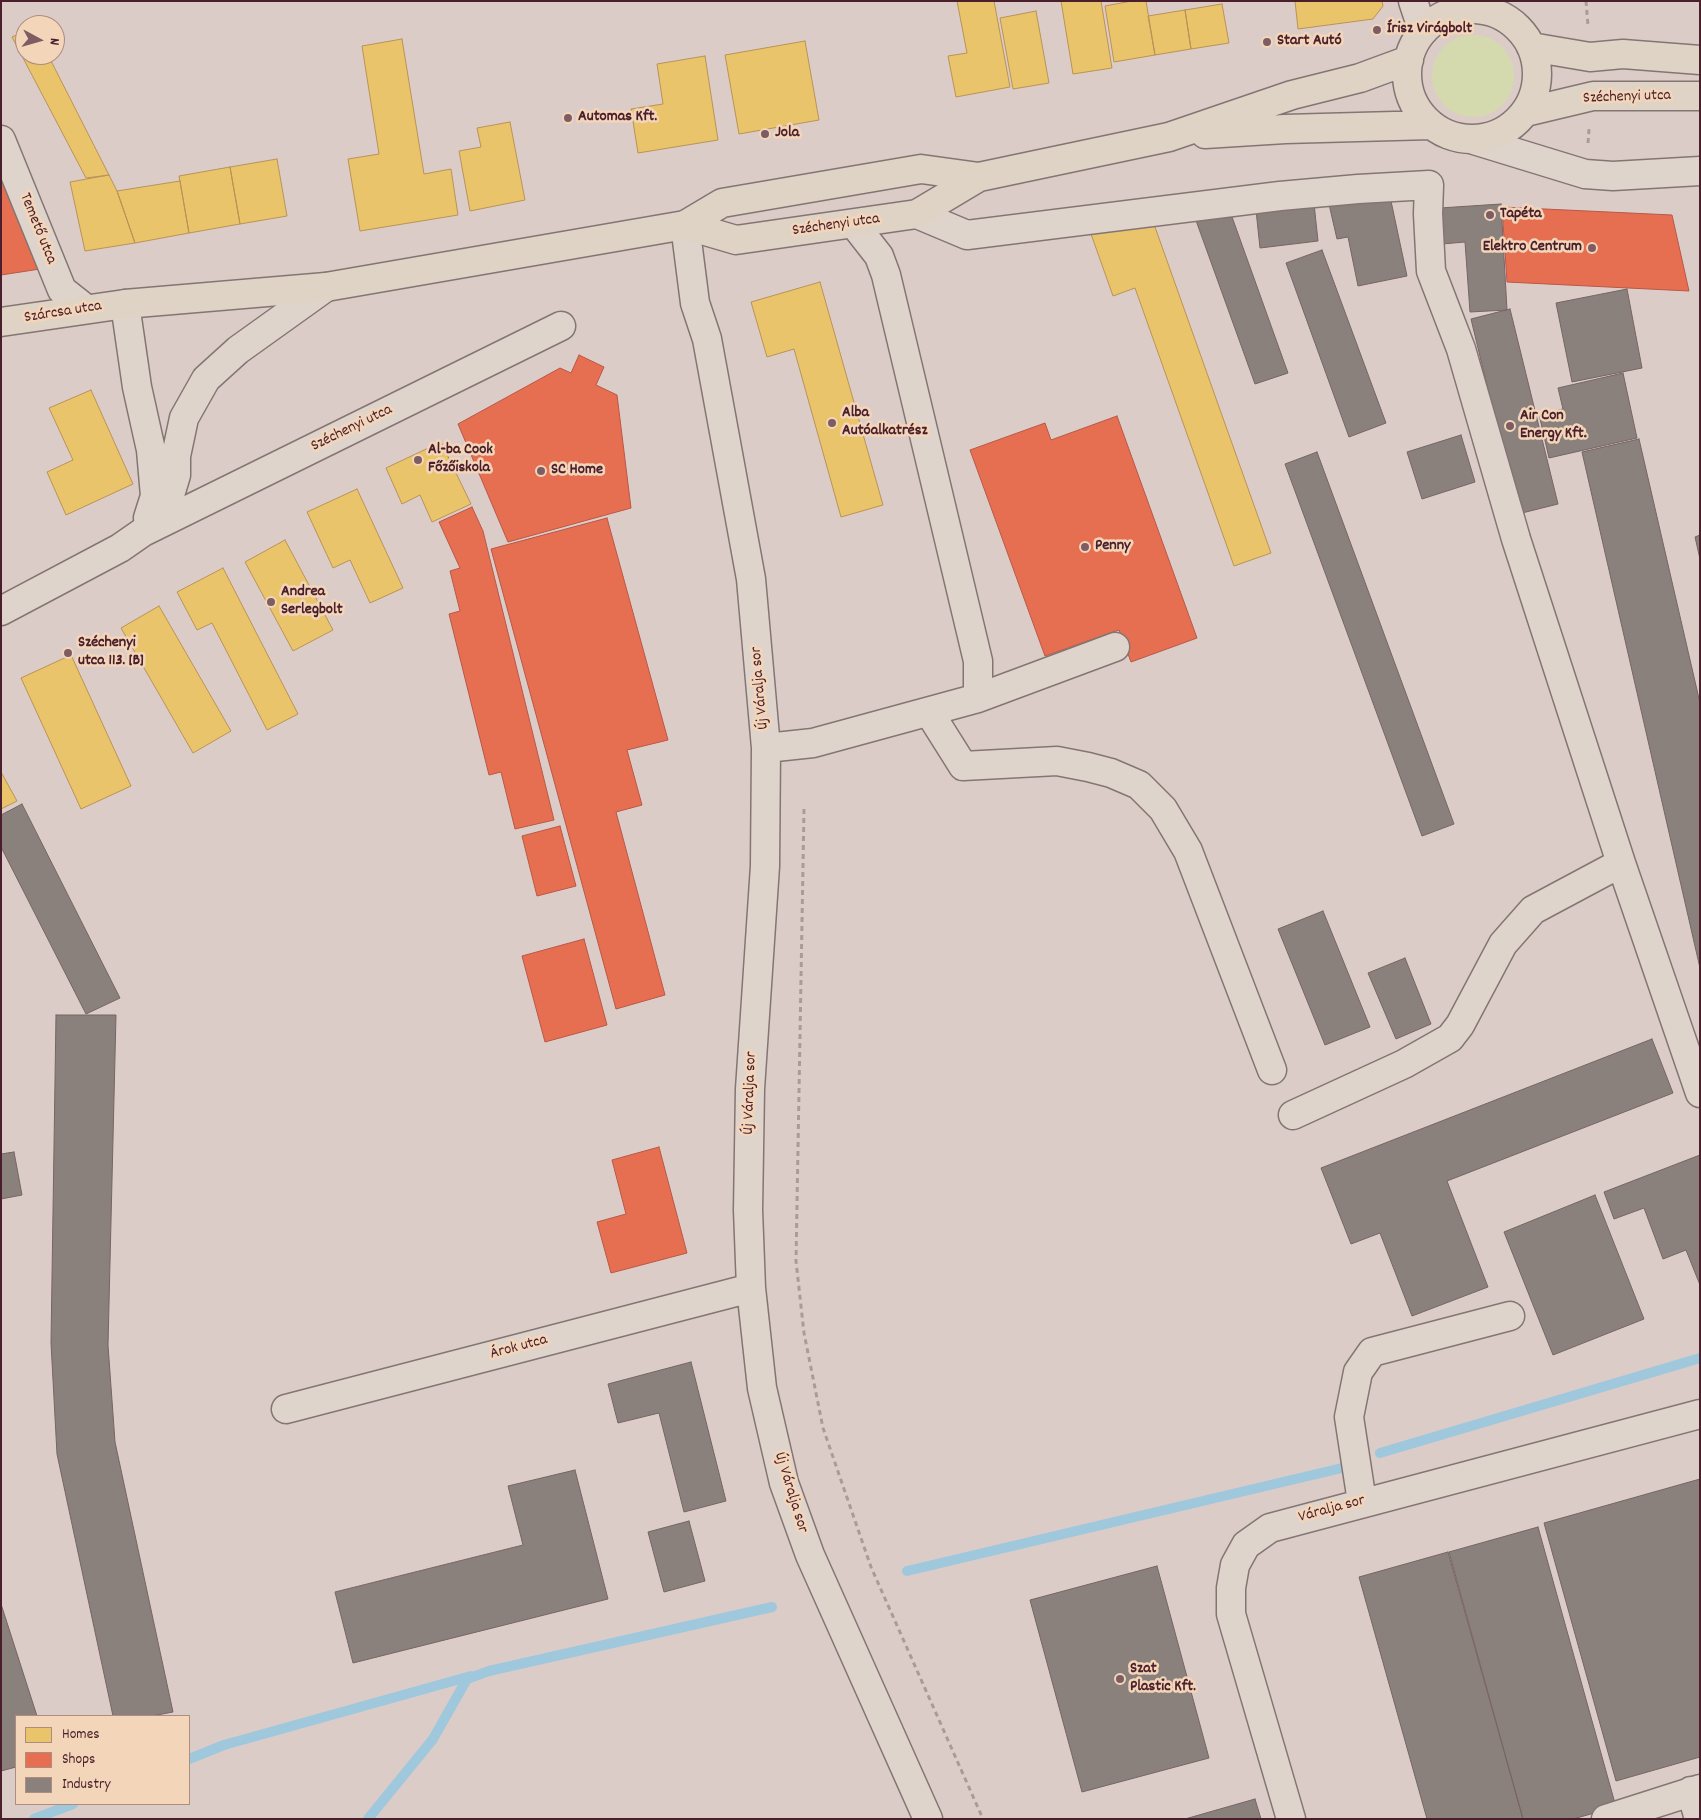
<!DOCTYPE html>
<html>
<head>
<meta charset="utf-8">
<style>
  body { margin:0 }
  #map { position:relative; width:1701px; height:1820px; overflow:hidden; background:#dcccc8; font-family:Dekko,sans-serif }
  canvas { display:block }
  .frame { position:absolute; inset:0; border:2px solid #4a1f2b; pointer-events:none }
  .legend { position:absolute; left:15px; top:1715px; width:175px; height:90px; box-sizing:border-box; background:#f3d5b9; border:1px solid #af8c80; margin:0; padding:6px 9px; list-style:none; font-size:15px; color:#4a1f2b }
  .legend li { display:flex; align-items:center; gap:10px; height:25px }
  .legend b { width:25px; border:1px solid #af8c80 }
  .north { position:absolute; left:15px; top:15px; width:50px; height:50px; box-sizing:border-box; background:#f3d5b9; border:1px solid #af8c80; border-radius:50%; rotate:96deg; font-size:14px; font-weight:700; line-height:20px; text-align:center; color:#4a1f2b }
  .north::after { content:''; display:block; margin:auto; width:18px; height:22px; background:#7d5c62; clip-path:polygon(50% 0,100% 100%,50% 72%,0 100%) }
</style>
</head>
<body>
<div id="map">
<canvas width="1701" height="1820"></canvas>
<div class="frame"></div>
<ul class="legend">
<li><b style="height:14px;background:#e9c46a"></b>Homes</li>
<li><b style="height:14px;background:#e76f51"></b>Shops</li>
<li><b style="height:14px;background:#8a817c"></b>Industry</li>
</ul>
<div class="north">N</div>
</div>
<script>
const g = document.querySelector('canvas').getContext('2d');
g.lineJoin = 'round';
function fill(path, color) {
  g.fillStyle = color;
  g.fill(path, 'evenodd');
}
function toPath(rows) {
  const path = new Path2D();
  for (const r of rows) {
    if (r.length === 3) {
      path.moveTo(r[0] + r[2], r[1]);
      path.arc(r[0], r[1], r[2], 0, 2 * Math.PI);
      continue;
    }
    path.moveTo(r[0], r[1]);
    for (let i = 2; i < r.length; i += 2) path.lineTo(r[i], r[i + 1]);
  }
  return path;
}
function trace(path, color, width, dash) {
  g.strokeStyle = color;
  g.lineWidth = width;
  g.lineCap = dash ? 'butt' : 'round';
  g.setLineDash(dash || []);
  g.stroke(path);
}
function write(font, color, halo, rows, align = 'center') {
  g.font = font + ' Dekko,sans-serif';
  g.lineWidth = 5;
  g.setLineDash([]);
  g.textBaseline = 'middle';
  g.strokeStyle = halo;
  g.fillStyle = color;
  for (const [text, x, y, turn = 0] of rows) {
    g.save();
    g.translate(x, y);
    g.rotate((+turn || 0) * Math.PI / 180);
    g.textAlign = isNaN(turn) ? turn : align;
    if (halo) g.strokeText(text, 0, 0);
    g.fillText(text, 0, 0);
    g.restore();
  }
}
fill(toPath([
  [1473,76,41]
]), '#d5d9ae');
const homes = toPath([
  [957,1,994,1,1010,87,956,97,948,56,967,53,957,1],
  [1061,1,1101,1,1112,68,1073,74,1061,1],
  [1132,1,1146,1,1155,55,1114,62,1105,6,1132,1],
  [1295,1,1382,1,1383,6,1373,19,1298,29,1295,1],
  [1222,4,1229,43,1191,49,1185,10,1222,4],
  [1185,10,1191,49,1155,55,1148,16,1185,10],
  [1036,11,1049,83,1013,89,1000,18,1036,11],
  [25,31,25,55,48,55,109,175,86,178,12,37,25,31],
  [402,39,424,174,451,169,458,215,360,231,348,159,379,154,362,46,402,39],
  [805,41,819,120,739,134,725,55,805,41],
  [705,56,718,140,638,153,631,109,663,104,657,64,705,56],
  [510,122,525,200,470,211,459,151,481,147,477,128,510,122],
  [277,159,287,216,240,224,230,167,277,159],
  [230,167,240,224,189,233,179,176,230,167],
  [109,175,117,191,135,243,85,251,70,182,109,175],
  [180,181,189,233,135,243,117,191,180,181],
  [1150,213,1271,553,1234,566,1135,288,1113,296,1091,234,1150,213],
  [820,282,883,505,841,517,794,349,767,357,751,302,820,282],
  [91,390,133,484,66,515,47,472,73,460,49,408,91,390],
  [441,442,471,504,432,522,420,495,402,504,386,468,441,442],
  [357,489,403,588,370,603,350,560,333,568,307,512,357,489],
  [285,540,333,630,293,651,245,562,285,540],
  [223,568,298,714,267,730,212,623,197,630,177,592,223,568],
  [159,606,231,731,193,753,121,628,159,606],
  [71,655,131,786,81,809,21,678,71,655],
  [1,772,17,801,1,809,1,772]
]);
fill(homes, '#e9c46a');
trace(homes, '#b99257', 1);
const shops = toPath([
  [1,173,40,269,1,275,1,173],
  [1502,207,1672,215,1689,291,1507,282,1502,207],
  [579,355,604,367,596,385,617,395,631,508,508,542,458,424,560,368,571,373,579,355],
  [1117,416,1197,638,1131,662,1119,630,1045,656,970,450,1045,423,1051,440,1117,416],
  [472,507,483,531,554,820,515,829,501,772,489,775,449,614,460,611,450,571,460,568,439,522,472,507],
  [607,518,668,740,627,750,642,805,616,812,665,995,616,1009,491,549,607,518],
  [560,826,576,886,537,896,522,836,560,826],
  [584,939,607,1025,545,1042,522,956,584,939],
  [659,1147,687,1253,611,1273,597,1222,626,1214,612,1160,659,1147]
]);
fill(shops, '#e76f51');
trace(shops, '#b85746', 1);
const industry = toPath([
  [1388,187,1407,276,1358,286,1348,237,1337,239,1328,200,1388,187],
  [1313,194,1318,241,1260,248,1255,201,1313,194],
  [1227,203,1288,373,1255,384,1194,215,1227,203],
  [1501,204,1507,310,1470,312,1465,242,1442,244,1440,208,1501,204],
  [1322,250,1386,423,1349,437,1286,263,1322,250],
  [1627,289,1642,368,1572,382,1556,303,1627,289],
  [1510,309,1558,504,1518,514,1471,319,1510,309],
  [1623,373,1637,438,1549,458,1539,414,1563,409,1558,388,1623,373],
  [1461,435,1475,482,1422,499,1407,452,1461,435],
  [1639,439,1700,703,1700,968,1582,452,1639,439],
  [1317,452,1454,824,1422,836,1285,464,1317,452],
  [1700,535,1700,559,1695,537,1700,535],
  [22,804,120,998,86,1014,1,847,1,815,22,804],
  [1323,911,1370,1027,1325,1045,1278,929,1323,911],
  [1405,958,1431,1024,1396,1039,1368,973,1405,958],
  [56,1015,116,1015,108,1345,115,1442,173,1712,152,1716,113,1716,57,1454,51,1343,56,1015],
  [1652,1039,1673,1093,1447,1181,1488,1287,1412,1316,1380,1233,1351,1244,1321,1168,1652,1039],
  [14,1152,22,1195,1,1199,1,1154,14,1152],
  [1700,1155,1700,1285,1686,1250,1663,1259,1644,1208,1614,1219,1604,1192,1700,1155],
  [1595,1195,1644,1319,1553,1355,1504,1232,1595,1195],
  [691,1362,726,1501,684,1512,659,1413,618,1423,608,1384,691,1362],
  [575,1470,608,1599,353,1663,335,1592,523,1545,508,1486,575,1470],
  [1700,1479,1700,1757,1616,1781,1544,1523,1700,1479],
  [689,1521,705,1581,664,1592,648,1532,689,1521],
  [1538,1527,1616,1807,1573,1819,1523,1819,1449,1552,1538,1527],
  [1448,1552,1523,1819,1427,1819,1359,1577,1448,1552],
  [1157,1566,1209,1758,1082,1792,1030,1600,1157,1566],
  [1,1604,37,1716,16,1716,16,1767,1,1771,1,1604],
  [1255,1799,1261,1819,1185,1819,1255,1799]
]);
fill(industry, '#8a817c');
trace(industry, '#776464', 1);
trace(toPath([
  [1380,1453,1700,1358],
  [907,1571,1342,1468],
  [189,1759,224,1745,471,1676],
  [34,1819,73,1804],
  [368,1819,433,1739,467,1679,489,1671,772,1607]
]), '#9fc8dd', 10);
const minor = toPath([
  [1413,1,1423,31],
  [1475,1,1481,9],
  [1,140,62,290,86,309],
  [1474,140,1585,174,1613,176,1700,171],
  [917,214,967,235,1280,196,1358,189,1429,185,1428,214,1431,271,1461,349,1516,539,1621,863,1700,1093],
  [685,225,695,303,707,339,751,579,766,748,765,866,750,1089,748,1210,751,1288,762,1388,784,1483,810,1555,928,1819],
  [125,304,137,387,151,450,155,496,148,518],
  [146,528,170,495,176,475,176,456,184,418,206,379,238,350,326,287],
  [1,611,120,548,143,532,561,326],
  [978,698,1115,647],
  [929,712,963,766,1057,761,1088,767,1111,773,1139,785,1163,809,1188,851,1272,1070],
  [766,748,813,743,978,698,978,661,886,275,879,256,854,224],
  [1293,1115,1404,1064,1450,1038,1460,1025,1503,944,1533,910,1621,863],
  [286,1409,751,1288],
  [1362,1502,1349,1417,1358,1372,1372,1352,1510,1316],
  [1691,1791,1699,1819],
  [1291,1819,1231,1614,1231,1588,1235,1565,1246,1545,1270,1528,1700,1414],
  [1606,1819,1700,1789]
]);
const major = toPath([
  [1472,74,65],
  [1531,47,1590,57,1623,54,1700,60],
  [1526,112,1593,96,1700,96],
  [1205,134,1285,129,1431,125],
  [685,225,736,240,917,214,979,177,1169,137,1292,95,1360,78,1409,60],
  [1,322,125,304,326,287,685,225,722,203,921,169,979,177]
]);
trace(minor, '#847575', 31);
trace(major, '#847575', 31);
trace(toPath([
  [1586,1,1588,26],
  [1588,143,1589,129],
  [804,809,796,1261,804,1333,823,1428,871,1567,983,1819]
]), '#a99c98', 3, [5, 4]);
trace(minor, '#dfd4cb', 28);
trace(major, '#ded3c5', 28);
for (const [x, y, r, color] of [
  [1377,30,5,"#7d5c62"],
  [1267,42,5,"#7d5c62"],
  [568,118,5,"#7d5c62"],
  [765,134,5,"#7d5c62"],
  [1490,215,5,"#7d5c62"],
  [1592,248,5,"#7d5c62"],
  [832,423,5,"#7d5c62"],
  [1510,426,5,"#7d5c62"],
  [418,460,5,"#7d5c62"],
  [541,471,5,"#7d5c62"],
  [1085,547,5,"#7d5c62"],
  [271,602,5,"#7d5c62"],
  [68,653,5,"#7d5c62"],
  [1120,1679,5,"#7d5c62"]
]) {
  const dot = new Path2D();
  dot.arc(x, y, r, 0, 2 * Math.PI);
  g.fillStyle = color;
  g.fill(dot);
  trace(dot, '#f3d5b9', 2);
}
write('bold 16px', '#4a1f2b', '#f3d5b9', [
  ["Írisz Virágbolt",1387,30],
  ["Start Autó",1277,42],
  ["Automas Kft.",578,118],
  ["Jola",775,134],
  ["Tapéta",1500,215],
  ["Elektro Centrum",1582,248,"right"],
  ["Alba",842,414],
  ["Autóalkatrész",842,432],
  ["Air Con",1520,417],
  ["Energy Kft.",1520,435],
  ["Al-ba Cook",428,451],
  ["Főzőiskola",428,469],
  ["SC Home",551,471],
  ["Penny",1095,547],
  ["Andrea",281,593],
  ["Serlegbolt",281,611],
  ["Széchenyi",78,644],
  ["utca 113. [B]",78,662],
  ["Szat",1130,1670],
  ["Plastic Kft.",1130,1688]
], 'left');
write('16px', '#4a1f2b', '#f3d5b9', [
  ["Széchenyi utca",1627,98,-2],
  ["Széchenyi utca",836,226,-8],
  ["Temető utca",37,229,68],
  ["Szárcsa utca",63,313,-9],
  ["Széchenyi utca",352,429,-26],
  ["Új Váralja sor",761,688,-95],
  ["Új Váralja sor",751,1093,-88],
  ["Árok utca",519,1348,-15],
  ["Új Váralja sor",790,1493,73],
  ["Váralja sor",1332,1510,-15]
]);
</script>
</body>
</html>
